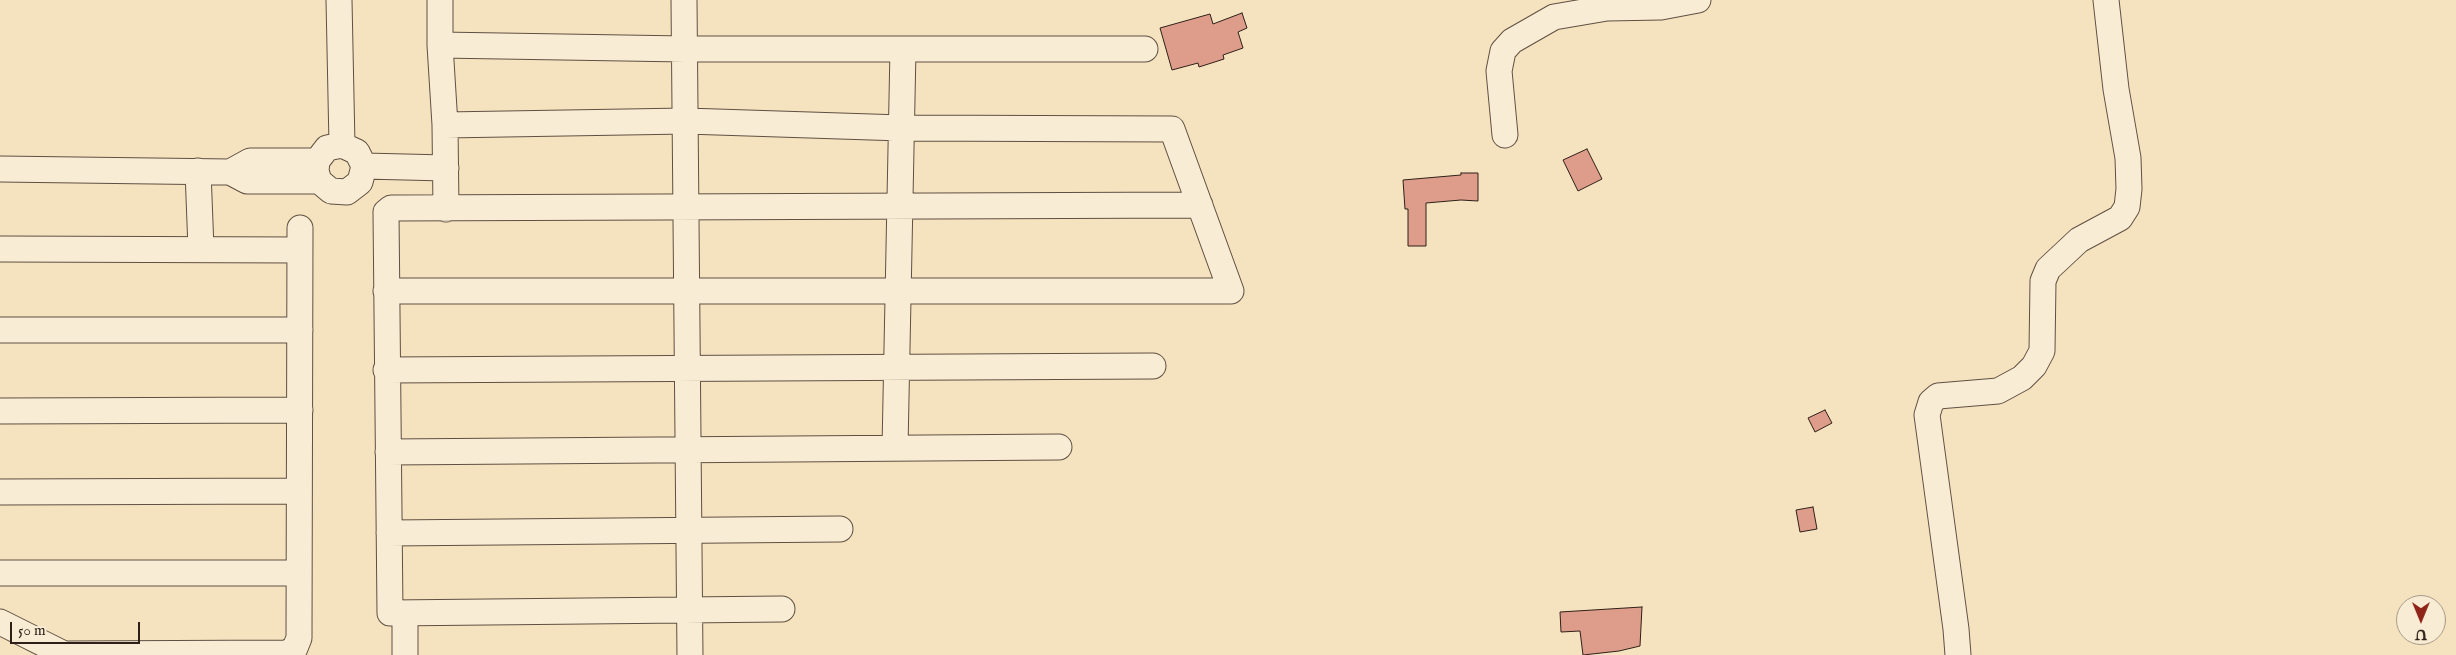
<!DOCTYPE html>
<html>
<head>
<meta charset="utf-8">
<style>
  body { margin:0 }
  #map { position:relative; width:2456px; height:655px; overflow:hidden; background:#f5e2bf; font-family:"IM FELL English",serif }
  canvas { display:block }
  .north { position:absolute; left:2396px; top:595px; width:50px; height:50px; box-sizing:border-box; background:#f8ecd5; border:1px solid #a79a89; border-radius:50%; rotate:180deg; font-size:14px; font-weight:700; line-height:20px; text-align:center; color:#2e2018 }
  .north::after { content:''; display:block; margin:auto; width:18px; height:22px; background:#8f2418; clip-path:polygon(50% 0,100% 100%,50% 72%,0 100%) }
  .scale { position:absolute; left:10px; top:622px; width:130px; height:22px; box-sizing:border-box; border:2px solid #2e2018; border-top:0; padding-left:6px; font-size:15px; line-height:18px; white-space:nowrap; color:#2e2018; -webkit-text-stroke:4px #f8ecd5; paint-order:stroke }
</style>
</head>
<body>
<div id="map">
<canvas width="2456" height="655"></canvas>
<div class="north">U</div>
<div class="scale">50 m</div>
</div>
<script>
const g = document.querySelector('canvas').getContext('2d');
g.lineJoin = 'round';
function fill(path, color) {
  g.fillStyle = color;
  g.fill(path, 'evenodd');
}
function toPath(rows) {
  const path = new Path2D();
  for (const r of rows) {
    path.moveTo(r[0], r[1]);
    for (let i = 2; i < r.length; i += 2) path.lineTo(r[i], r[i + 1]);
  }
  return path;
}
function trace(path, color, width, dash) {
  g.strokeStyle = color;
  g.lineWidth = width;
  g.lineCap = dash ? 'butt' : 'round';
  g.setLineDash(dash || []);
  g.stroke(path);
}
const building = toPath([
  [1242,13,1247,28,1238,32,1243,48,1223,55,1224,59,1199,67,1198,63,1172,70,1160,28,1210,14,1213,24,1242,13],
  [1587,149,1602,179,1578,191,1563,160,1587,149],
  [1461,173,1478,173,1478,201,1461,200,1426,203,1426,246,1408,246,1408,209,1405,209,1403,180,1461,175,1461,173],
  [1825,410,1832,423,1815,432,1808,418,1825,410],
  [1813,507,1817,529,1800,532,1796,510,1813,507],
  [1642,607,1640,646,1619,651,1583,655,1580,631,1561,632,1560,612,1642,607]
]);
fill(building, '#de9d8a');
trace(building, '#2e2018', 1);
const minor = toPath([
  [339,0,342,145],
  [440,0,440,45],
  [684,0,690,655],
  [1505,135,1499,71,1503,51,1512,41,1554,17,1607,8,1661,7,1698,0],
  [364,166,446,168],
  [0,169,230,172,247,181,319,181,331,191,347,192,360,182,364,166,357,152,342,145,327,148,317,161,316,171,319,181],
  [198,171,201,249],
  [230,172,250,161,317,161],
  [446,209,445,125,440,45,685,49,1145,49],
  [0,249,300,250],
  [386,291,1231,291,1172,129,902,128,686,121,445,125],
  [0,330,300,330],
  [386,370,1153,366],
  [0,411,300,410],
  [895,448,903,49],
  [388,452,1059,447],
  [0,492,299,491],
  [389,533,840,529],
  [0,573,299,573],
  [782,609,390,613,386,212,391,208,1200,205],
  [405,613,405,655],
  [0,622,64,654,287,653,295,648,299,638,300,228],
  [1958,655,1956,629,1927,415,1931,402,1938,396,1998,391,2022,378,2034,366,2042,351,2043,281,2048,269,2079,240,2120,218,2127,207,2129,189,2128,158,2116,89,2106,0]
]);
trace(minor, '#605042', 27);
trace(minor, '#f8ecd5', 25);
</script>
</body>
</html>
